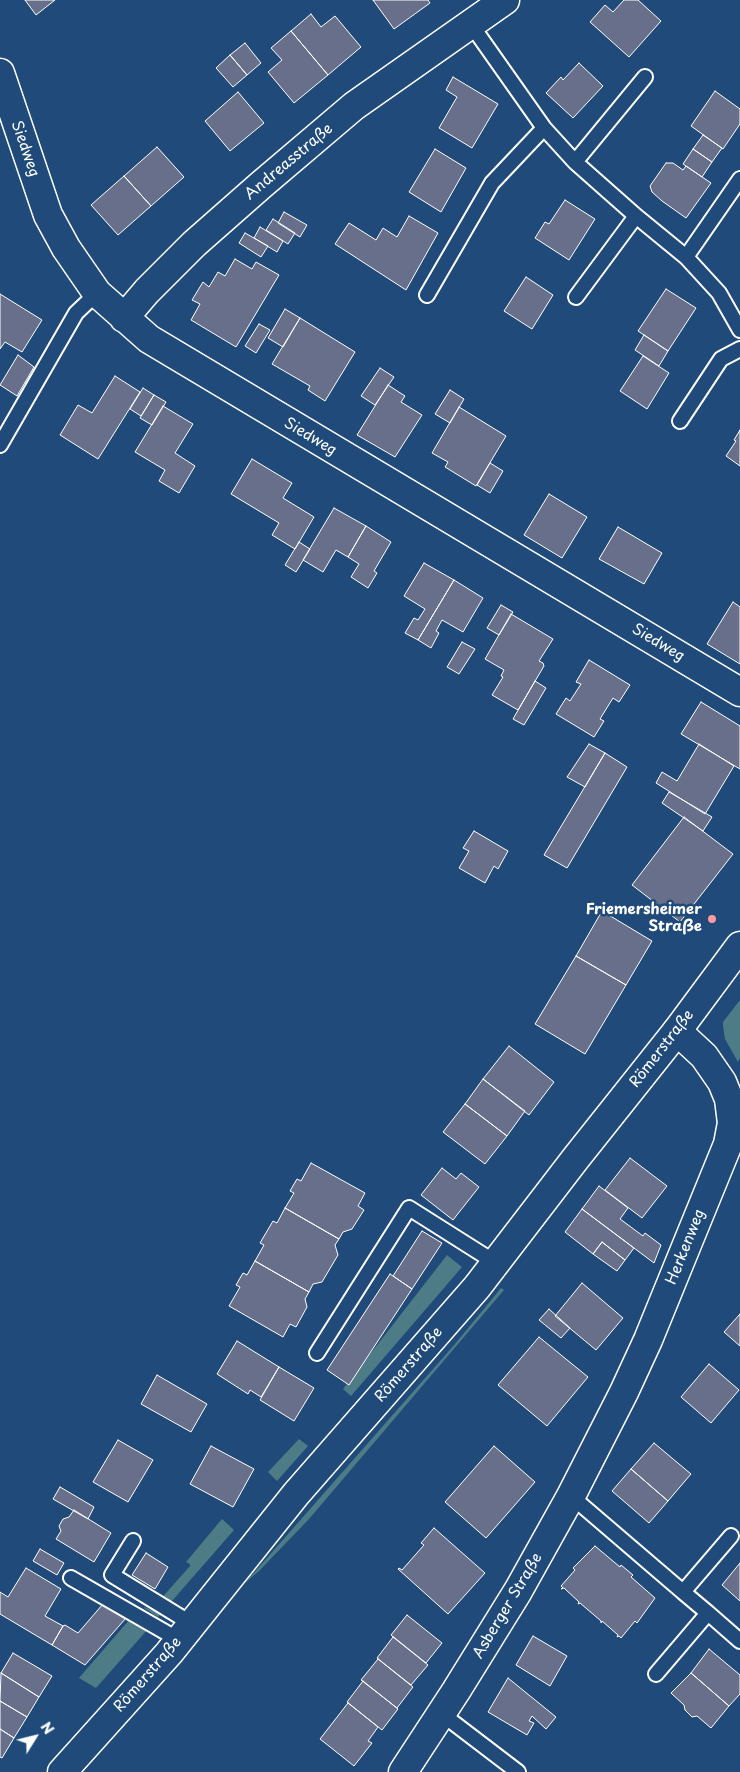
<!DOCTYPE html>
<html>
<head>
<meta charset="utf-8">
<style>
  body { margin:0 }
  #map { position:relative; width:740px; height:1772px; overflow:hidden; background:#1f4a7a; font-family:"Playpen Sans",sans-serif }
  canvas { display:block }
  .north { position:absolute; left:10px; top:1712px; width:50px; height:50px; -webkit-text-stroke:4px #1f4a7a; paint-order:stroke; rotate:54deg; font-size:14px; font-weight:700; line-height:20px; text-align:center; color:#fff }
  .north::after { content:''; display:block; margin:auto; width:18px; height:22px; background:#fff; clip-path:polygon(50% 0,100% 100%,50% 72%,0 100%) }
</style>
</head>
<body>
<div id="map">
<canvas width="740" height="1772"></canvas>
<div class="north">N</div>
</div>
<script>
const g = document.querySelector('canvas').getContext('2d');
g.lineJoin = 'round';
function fill(path, color) {
  g.fillStyle = color;
  g.fill(path, 'evenodd');
}
function toPath(rows) {
  const path = new Path2D();
  for (const r of rows) {
    path.moveTo(r[0], r[1]);
    for (let i = 2; i < r.length; i += 2) path.lineTo(r[i], r[i + 1]);
  }
  return path;
}
function trace(path, color, width, dash) {
  g.strokeStyle = color;
  g.lineWidth = width;
  g.lineCap = dash ? 'butt' : 'round';
  g.setLineDash(dash || []);
  g.stroke(path);
}
function write(font, color, halo, rows, align = 'center') {
  g.font = font + ' "Playpen Sans",sans-serif';
  g.lineWidth = 5;
  g.setLineDash([]);
  g.textBaseline = 'middle';
  g.strokeStyle = halo;
  g.fillStyle = color;
  for (const [text, x, y, turn = 0] of rows) {
    g.save();
    g.translate(x, y);
    g.rotate((+turn || 0) * Math.PI / 180);
    g.textAlign = isNaN(turn) ? turn : align;
    if (halo) g.strokeText(text, 0, 0);
    g.fillText(text, 0, 0);
    g.restore();
  }
}
fill(toPath([
  [740,1000,740,1058,738,1062,725,1039,723,1026,723,1022],
  [447,1255,462,1267,351,1396,343,1389],
  [501,1288,504,1290,309,1519,259,1571,245,1583,455,1344],
  [299,1439,308,1446,277,1481,268,1472],
  [222,1519,234,1530,158,1617,144,1608,145,1607,151,1610,190,1566,190,1564,186,1562],
  [130,1619,148,1629,96,1688,79,1678]
]), '#4e7c86');
const building = toPath([
  [25,0,55,0,36,15,25,0],
  [373,0,428,0,430,3,394,29,373,0],
  [624,0,638,0,661,21,629,57,590,22,605,5,613,12,624,0],
  [311,14,321,27,335,16,361,47,328,75,291,31,311,14],
  [291,31,328,75,294,103,268,72,282,60,271,48,291,31],
  [245,43,261,63,247,75,230,55,245,43],
  [230,55,247,75,233,87,216,68,230,55],
  [579,63,603,86,573,118,546,93,561,77,563,80,579,63],
  [453,77,498,104,472,148,439,128,457,97,446,90,453,77],
  [715,91,740,109,740,124,723,149,691,126,715,91],
  [238,92,264,123,230,151,205,121,238,92],
  [703,135,722,148,712,162,693,149,703,135],
  [157,147,184,177,151,206,124,176,157,147],
  [435,149,466,168,441,212,409,192,435,149],
  [693,149,712,162,702,177,683,164,693,149],
  [666,163,673,163,683,170,686,166,711,183,686,218,662,201,652,192,650,186,666,163],
  [124,176,151,206,118,235,91,205,124,176],
  [565,200,595,219,569,260,535,238,545,222,549,224,565,200],
  [284,212,307,225,300,237,278,223,284,212],
  [409,216,438,233,406,290,335,244,349,223,376,240,383,228,397,237,409,216],
  [273,219,295,233,288,244,266,230,273,219],
  [260,227,283,241,277,252,254,238,260,227],
  [245,233,268,246,261,257,239,243,245,233],
  [235,259,252,269,256,262,279,275,236,347,191,320,200,304,192,300,203,282,209,287,218,272,225,276,235,259],
  [526,277,553,295,532,329,504,311,526,277],
  [666,289,696,308,668,351,638,331,666,289],
  [0,294,42,320,22,352,5,342,0,349,0,294],
  [285,309,300,318,283,347,268,338,285,309],
  [300,318,355,352,325,401,308,390,310,386,272,364,300,318],
  [259,324,270,330,256,353,245,346,259,324],
  [644,335,668,351,659,366,635,350,644,335],
  [18,355,34,367,17,396,0,385,18,355],
  [643,356,669,373,647,409,620,391,643,356],
  [380,368,394,377,375,405,361,396,380,368],
  [115,376,140,392,98,459,60,435,78,405,92,413,115,376],
  [388,385,405,396,401,402,422,415,395,457,357,435,388,385],
  [143,388,154,395,141,416,130,409,143,388],
  [450,390,464,399,450,423,435,414,450,390],
  [154,395,166,402,152,425,140,418,154,395],
  [163,406,193,424,175,453,195,466,179,493,159,481,165,470,135,452,163,406],
  [459,407,506,436,476,486,445,467,448,462,432,453,459,407],
  [740,430,740,466,726,456,736,441,734,440,740,430],
  [252,459,292,483,283,498,314,517,295,549,272,535,279,523,231,494,252,459],
  [490,463,503,471,490,493,477,485,490,463],
  [549,494,587,517,562,558,524,535,549,494],
  [334,508,366,526,348,557,336,550,323,572,303,560,334,508],
  [366,526,391,542,374,571,377,573,368,588,351,577,359,564,348,557,366,526],
  [618,527,662,553,644,584,599,559,618,527],
  [299,542,310,549,296,572,285,565,299,542],
  [424,563,454,580,418,640,405,633,414,618,418,620,425,609,404,596,424,563],
  [454,580,483,598,463,632,442,620,436,631,439,633,431,648,418,640,454,580],
  [733,602,740,607,740,664,707,644,733,602],
  [501,605,513,612,499,635,487,628,501,605],
  [511,614,553,639,539,661,543,663,544,666,518,710,492,695,503,677,501,676,504,670,485,659,511,614],
  [462,642,475,649,459,674,447,667,462,642],
  [589,660,630,685,619,702,613,698,600,719,604,721,594,737,556,714,566,698,570,701,581,684,576,682,589,660],
  [535,681,546,688,524,725,513,719,535,681],
  [701,702,740,726,740,769,681,734,701,702],
  [589,744,605,753,585,787,567,777,589,744],
  [699,744,734,766,705,814,656,783,662,772,677,781,699,744],
  [605,753,627,767,567,868,544,855,605,753],
  [669,792,712,817,703,831,662,803,669,792],
  [684,817,733,854,680,922,632,885,684,817],
  [474,831,508,851,498,869,494,866,485,883,459,868,469,851,463,848,474,831],
  [602,911,652,941,626,985,576,956,602,911],
  [576,956,626,985,585,1054,535,1024,576,956],
  [509,1046,554,1082,529,1115,483,1079,509,1046],
  [483,1079,525,1111,507,1136,465,1104,483,1079],
  [465,1104,507,1136,485,1164,443,1132,465,1104],
  [630,1158,667,1186,642,1218,605,1190,630,1158],
  [311,1163,365,1193,358,1206,364,1210,352,1229,343,1232,339,1239,285,1208,294,1193,290,1191,297,1179,301,1181,311,1163],
  [442,1168,456,1179,461,1173,479,1187,453,1220,421,1195,442,1168],
  [599,1186,628,1208,620,1219,643,1236,645,1233,661,1245,654,1263,582,1209,599,1186],
  [285,1208,339,1239,335,1245,338,1255,322,1282,313,1284,309,1292,255,1261,264,1245,260,1243,273,1221,277,1223,285,1208],
  [582,1209,634,1248,625,1260,602,1242,593,1254,565,1232,582,1209],
  [422,1231,442,1243,412,1289,393,1276,422,1231],
  [602,1242,625,1260,617,1271,593,1254,602,1242],
  [255,1261,309,1292,305,1299,307,1307,296,1327,290,1324,283,1337,229,1306,240,1287,236,1285,243,1273,247,1275,255,1261],
  [390,1274,412,1289,349,1385,327,1370,390,1274],
  [582,1283,623,1318,596,1350,555,1316,582,1283],
  [549,1309,570,1328,561,1338,539,1320,549,1309],
  [740,1314,740,1346,724,1332,740,1314],
  [539,1337,588,1377,547,1426,498,1385,539,1337],
  [237,1341,279,1367,261,1397,250,1390,248,1394,217,1374,237,1341],
  [709,1364,739,1390,711,1423,681,1397,709,1364],
  [279,1367,314,1388,294,1421,260,1400,279,1367],
  [157,1375,207,1404,191,1432,141,1404,157,1375],
  [118,1440,153,1460,128,1502,93,1482,118,1440],
  [654,1443,691,1474,668,1501,631,1469,654,1443],
  [211,1446,254,1469,233,1507,190,1484,211,1446],
  [494,1446,535,1482,486,1538,445,1502,494,1446],
  [631,1469,668,1501,649,1523,612,1491,631,1469],
  [60,1487,94,1507,88,1519,53,1499,60,1487],
  [74,1510,111,1533,94,1562,56,1539,61,1531,59,1526,63,1519,69,1517,74,1510],
  [434,1528,485,1573,448,1614,398,1569,399,1568,402,1570,424,1545,421,1543,434,1528],
  [595,1546,620,1567,621,1565,633,1575,631,1577,655,1598,637,1623,635,1621,621,1638,619,1636,617,1637,618,1635,602,1621,601,1623,601,1621,580,1603,578,1604,579,1602,564,1588,561,1589,563,1588,561,1586,575,1570,573,1568,595,1546],
  [40,1549,64,1563,57,1575,33,1561,40,1549],
  [146,1553,168,1567,155,1589,132,1575,146,1553],
  [740,1563,740,1601,722,1585,740,1563],
  [26,1568,61,1589,45,1616,63,1626,52,1645,0,1614,0,1592,8,1597,26,1568],
  [103,1604,126,1618,85,1665,52,1645,63,1626,65,1625,78,1633,103,1604],
  [407,1615,442,1643,426,1663,391,1635,407,1615],
  [533,1636,567,1656,550,1686,516,1665,533,1636],
  [393,1637,428,1665,411,1685,377,1658,393,1637],
  [709,1649,740,1675,740,1694,729,1706,691,1673,709,1649],
  [13,1653,52,1676,39,1697,1,1673,13,1653],
  [378,1659,413,1687,397,1708,361,1680,378,1659],
  [1,1673,39,1697,27,1717,0,1701,1,1673],
  [691,1673,729,1706,711,1728,697,1716,692,1717,685,1710,684,1705,671,1693,691,1673],
  [508,1678,556,1717,546,1729,532,1716,529,1721,534,1723,527,1735,488,1712,508,1678],
  [363,1681,398,1709,382,1730,347,1702,363,1681],
  [0,1701,27,1717,14,1738,0,1729,0,1701],
  [348,1703,378,1727,368,1741,372,1743,354,1766,320,1739,348,1703],
  [0,1729,14,1738,2,1758,0,1757,0,1729]
]);
fill(building, '#676f8a');
trace(building, '#fff', 1);
const lane = toPath([
  [470,23,544,128,575,162,636,216,686,257,719,293,740,330],
  [575,162,645,77],
  [686,257,740,179],
  [427,295,492,183,544,128],
  [576,297,636,216],
  [680,421,721,359,740,349],
  [0,445,76,313,97,293],
  [317,1353,409,1208,496,1263],
  [571,1496,683,1592],
  [133,1541,112,1575,192,1624],
  [71,1578,179,1640],
  [708,1613,740,1641],
  [656,1674,708,1613,683,1592,731,1536],
  [442,1714,518,1772]
]);
const street = toPath([
  [0,73,48,215,66,248,97,293,149,339,740,692],
  [124,318,147,291,194,244,261,185,354,106,505,0],
  [403,1772,456,1691,518,1591,571,1496,624,1392,648,1340,728,1144,732,1123,729,1099,722,1082,704,1056,677,1031]
]);
const secondary = toPath([
  [62,1772,169,1653,296,1494,477,1287,576,1158,677,1031,740,946]
]);
trace(lane, '#fff', 18);
trace(street, '#fff', 31);
trace(secondary, '#fff', 31);
trace(lane, '#1f4a7a', 14);
trace(street, '#1f4a7a', 28);
trace(secondary, '#1f4a7a', 28);
for (const [x, y, r, color] of [
  [712,919,5,"#ff9aa2"]
]) {
  const dot = new Path2D();
  dot.arc(x, y, r, 0, 2 * Math.PI);
  g.fillStyle = color;
  g.fill(dot);
  trace(dot, '#1f4a7a', 2);
}
write('15px', '#fff', '#1f4a7a', [
  ["Siedweg",25,149,71],
  ["Andreasstraße",289,162,-40],
  ["Siedweg",310,437,31],
  ["Siedweg",658,643,31],
  ["Römerstraße",662,1049,-52],
  ["Herkenweg",686,1247,-68],
  ["Römerstraße",409,1365,-49],
  ["Asberger Straße",508,1606,-59],
  ["Römerstraße",148,1675,-49]
]);
write('bold 15px', '#fff', '#1f4a7a', [
  ["Friemersheimer",702,910],
  ["Straße",702,927]
], 'right');
</script>
</body>
</html>
